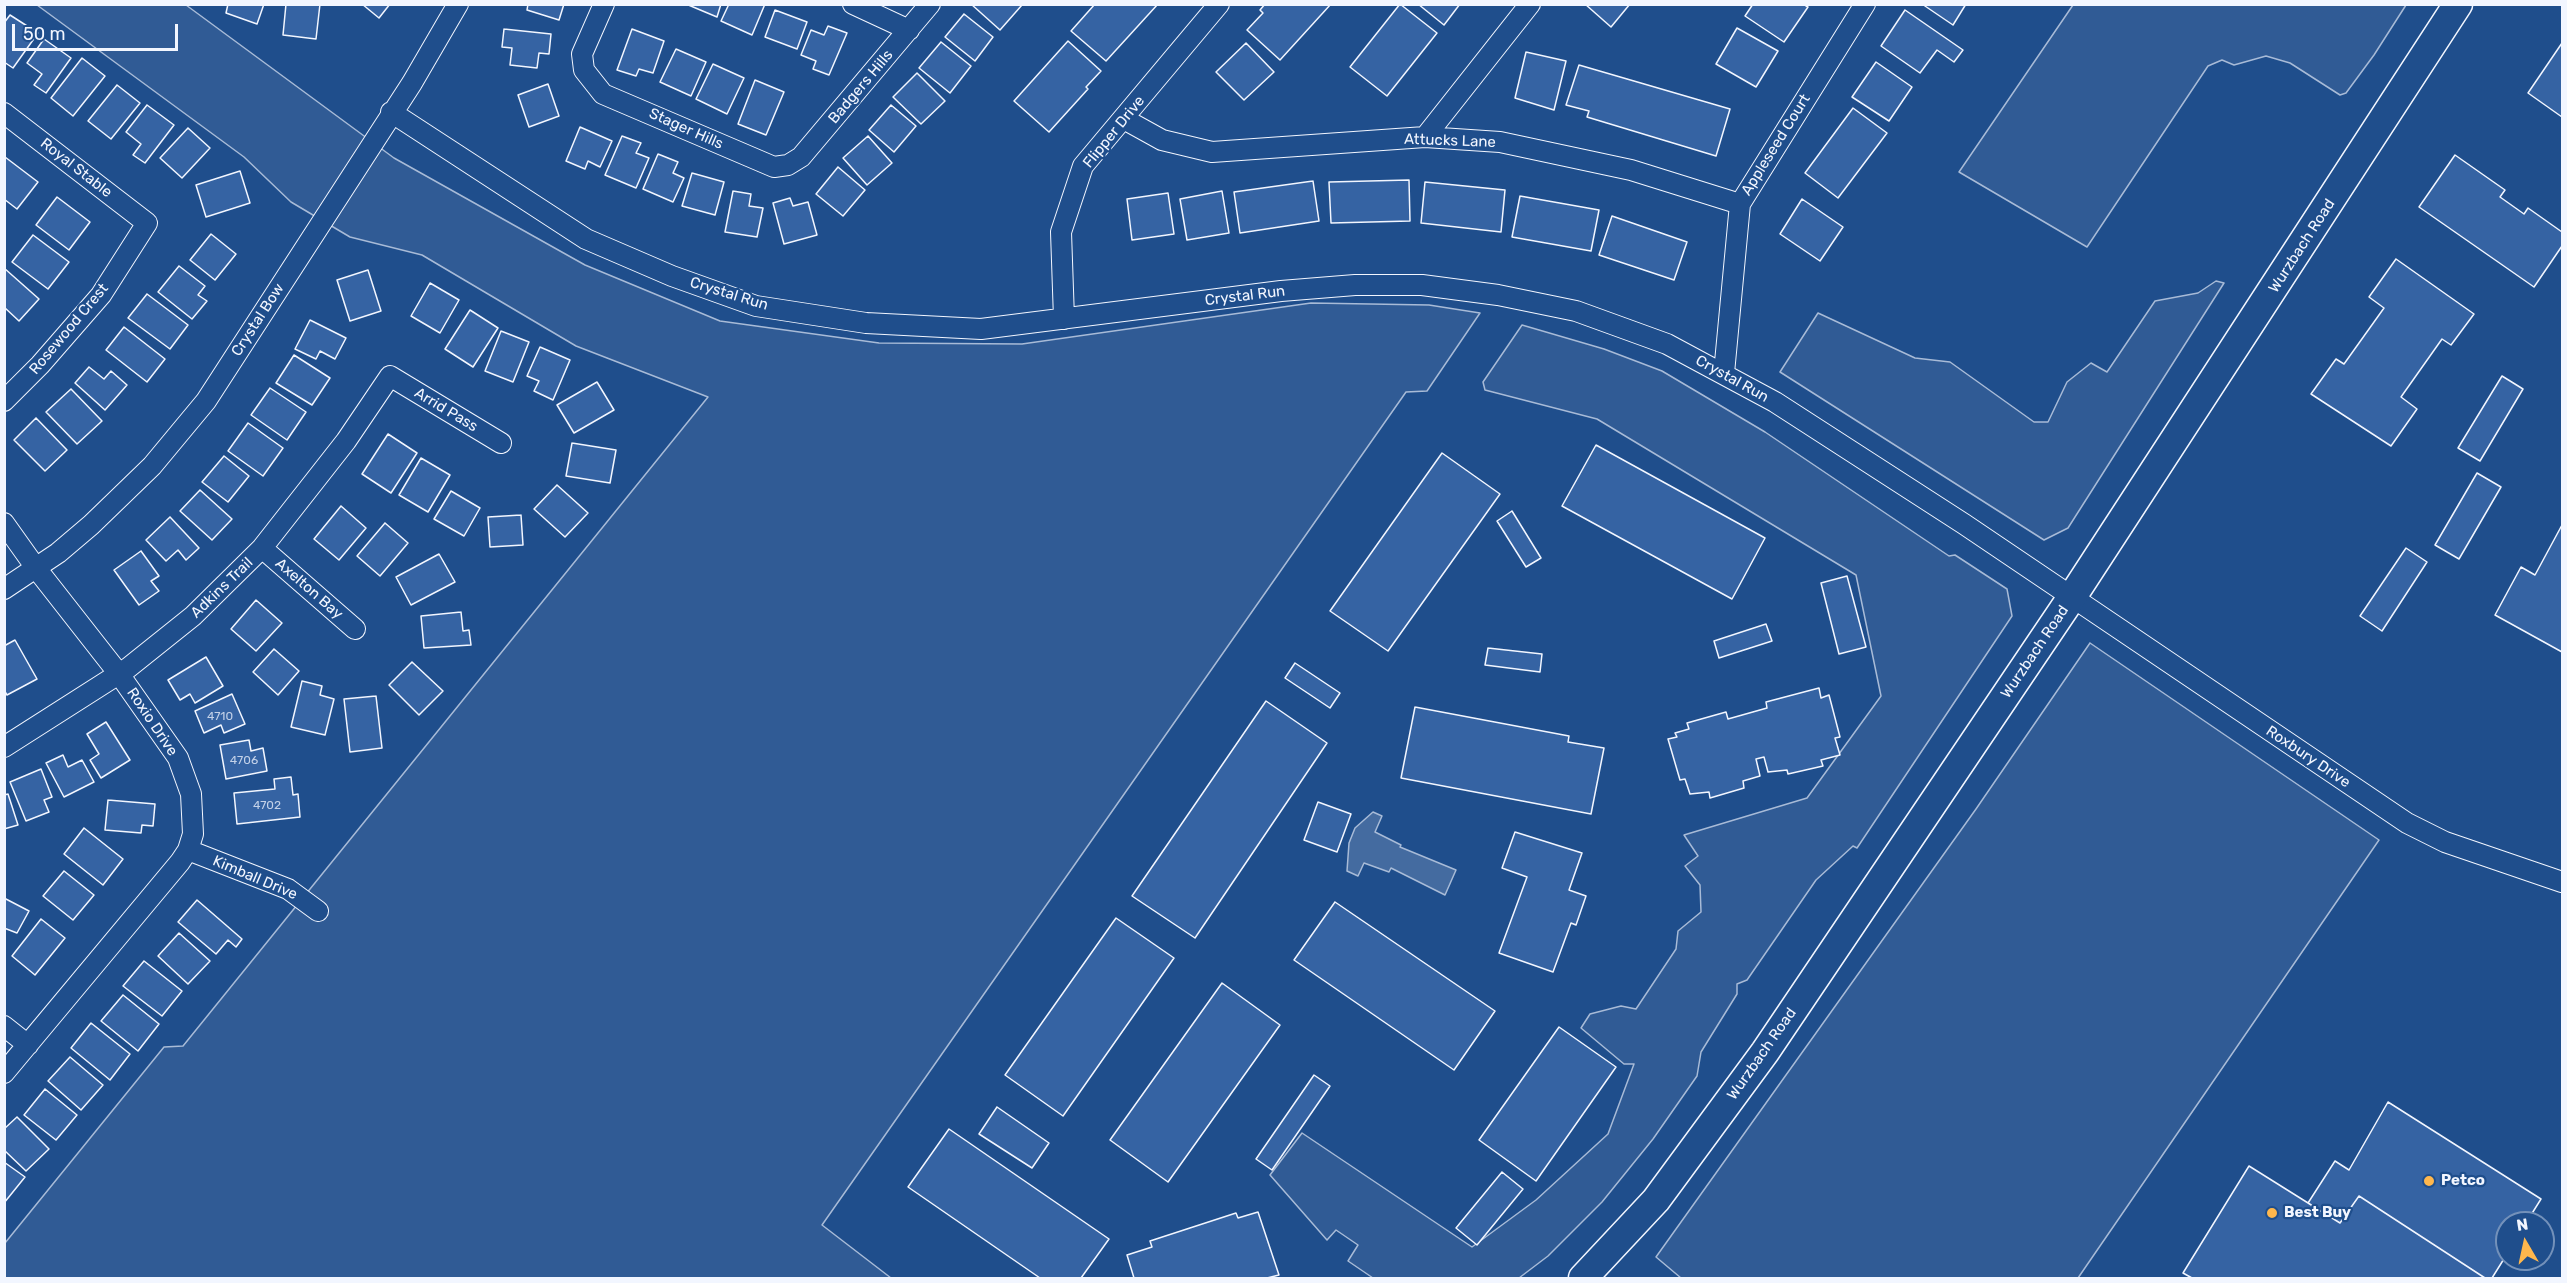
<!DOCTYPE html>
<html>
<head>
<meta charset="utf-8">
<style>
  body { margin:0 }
  #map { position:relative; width:2567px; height:1283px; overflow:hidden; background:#1f4e8c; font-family:Rubik,sans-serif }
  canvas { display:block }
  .frame { position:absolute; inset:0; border:6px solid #f2f6ff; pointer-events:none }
  .north { position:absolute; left:2495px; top:1211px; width:60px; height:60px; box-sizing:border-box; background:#1f4e8c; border:2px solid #7391ba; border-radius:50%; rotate:351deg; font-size:16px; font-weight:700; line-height:24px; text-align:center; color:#f2f6ff }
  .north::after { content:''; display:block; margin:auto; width:21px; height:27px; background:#ffb74d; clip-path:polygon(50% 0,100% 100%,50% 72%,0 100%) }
  .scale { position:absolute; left:12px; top:24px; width:166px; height:27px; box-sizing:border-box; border:3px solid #f2f6ff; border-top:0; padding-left:8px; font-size:18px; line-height:21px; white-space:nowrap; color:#f2f6ff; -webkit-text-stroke:4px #1f4e8c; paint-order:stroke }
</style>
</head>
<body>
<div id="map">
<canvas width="2567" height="1283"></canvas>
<div class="frame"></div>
<div class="north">N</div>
<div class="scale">50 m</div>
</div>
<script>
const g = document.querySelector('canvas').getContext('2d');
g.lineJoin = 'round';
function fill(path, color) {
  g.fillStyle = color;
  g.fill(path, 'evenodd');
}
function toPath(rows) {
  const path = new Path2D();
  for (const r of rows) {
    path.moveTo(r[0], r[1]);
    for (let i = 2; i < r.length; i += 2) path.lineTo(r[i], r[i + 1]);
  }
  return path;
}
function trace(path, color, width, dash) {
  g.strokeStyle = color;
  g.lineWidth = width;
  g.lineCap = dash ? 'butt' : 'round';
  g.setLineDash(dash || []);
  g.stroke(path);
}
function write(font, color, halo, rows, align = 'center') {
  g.font = font + ' Rubik,sans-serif';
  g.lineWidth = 4.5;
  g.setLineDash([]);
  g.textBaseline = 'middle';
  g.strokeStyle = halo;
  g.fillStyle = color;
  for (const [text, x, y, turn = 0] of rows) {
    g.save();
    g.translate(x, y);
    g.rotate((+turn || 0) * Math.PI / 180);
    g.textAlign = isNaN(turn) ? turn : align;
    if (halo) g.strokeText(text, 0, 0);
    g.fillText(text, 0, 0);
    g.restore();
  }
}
const built = toPath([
  [37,5,186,5,394,158,585,265,720,321,879,343,1022,344,1311,303,1429,305,1480,313,1427,391,1406,392,822,1225,891,1278,5,1278,5,1243,164,1047,183,1046,708,397,576,346,422,255,350,237,291,202,244,157,37,5],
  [2073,5,2073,4,2406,5,2374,55,2346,93,2340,95,2290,63,2266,56,2234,65,2222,60,2208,66,2087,247,1959,172,2073,5],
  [2216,281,2224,283,2068,528,2044,540,1780,372,1818,313,1915,358,1950,362,2034,422,2048,422,2067,382,2091,363,2107,372,2155,301,2198,293,2216,281],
  [1522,325,1604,349,1662,371,1765,432,1949,556,1955,555,2007,589,2012,616,1857,848,1853,846,1816,880,1747,980,1737,984,1737,994,1701,1052,1697,1076,1653,1139,1602,1202,1548,1256,1519,1278,1373,1278,1348,1261,1358,1245,1336,1230,1327,1240,1270,1175,1302,1133,1472,1247,1536,1200,1608,1134,1634,1064,1624,1064,1581,1028,1590,1014,1621,1006,1636,1009,1676,949,1678,931,1701,912,1700,885,1685,866,1698,856,1684,835,1807,798,1881,696,1856,575,1597,419,1485,390,1483,382,1522,325],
  [2090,643,2379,840,2078,1278,1681,1278,1656,1257,1976,809,2090,643]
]);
fill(built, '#305b95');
trace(built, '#a8bbd7', 1.5);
const water = toPath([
  [1373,812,1382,816,1375,832,1401,845,1400,847,1456,870,1445,895,1391,868,1389,872,1364,863,1358,876,1347,871,1349,843,1355,828,1373,812]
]);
fill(water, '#446ba0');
trace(water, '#a8bbd7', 1.5);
const building = toPath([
  [228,4,264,4,257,24,226,13,228,4],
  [286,4,320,4,316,39,283,35,286,4],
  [362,4,390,4,379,18,362,4],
  [528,4,564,4,559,20,527,10,528,4],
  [686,4,721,4,717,17,686,4],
  [729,4,765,4,752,35,721,21,729,4],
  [971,4,1022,4,1022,5,1000,30,971,4],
  [1095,4,1158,4,1106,61,1071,31,1095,4],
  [1265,4,1331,4,1280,60,1247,30,1263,13,1260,10,1265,4],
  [1400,4,1437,33,1387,96,1350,67,1400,4],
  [1418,4,1460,4,1444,25,1418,4],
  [1585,4,1630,4,1611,27,1585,4],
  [1753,4,1803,4,1808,7,1784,42,1745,16,1753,4],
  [1922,4,1966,4,1953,25,1922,4],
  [775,10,807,22,797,49,765,37,775,10],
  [1905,10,1963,50,1954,62,1937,50,1920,73,1881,46,1905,10],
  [964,14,993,37,975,61,945,37,964,14],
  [10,15,38,33,13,68,4,62,4,23,10,15],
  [828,26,847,33,829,75,813,69,816,61,801,55,811,30,824,35,828,26],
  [1737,28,1778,51,1756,87,1716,64,1737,28],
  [504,29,551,34,549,54,539,53,537,68,510,65,512,48,502,47,504,29],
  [632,29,664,41,653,73,639,69,636,76,617,70,632,29],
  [44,39,71,58,46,93,34,85,42,74,27,63,44,39],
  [1068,41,1101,71,1086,87,1088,89,1049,132,1014,101,1068,41],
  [941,42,971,66,950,93,919,68,941,42],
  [1246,43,1274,72,1244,100,1216,72,1246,43],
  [2562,43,2562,117,2528,93,2562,43],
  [676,49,706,62,691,96,660,82,676,49],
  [1526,52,1566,61,1554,110,1515,98,1526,52],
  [82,58,105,76,73,116,51,98,82,58],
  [1876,62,1912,87,1889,121,1852,97,1876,62],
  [713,64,744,78,727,114,696,99,713,64],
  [1579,65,1730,109,1716,156,1587,117,1589,111,1566,105,1579,65],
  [917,73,945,101,921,124,893,97,917,73],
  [755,80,784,92,766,135,738,124,755,80],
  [548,84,559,116,529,127,518,95,548,84],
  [117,85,140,103,111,139,88,121,117,85],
  [147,105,174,125,145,163,133,155,141,144,126,132,147,105],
  [891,105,916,126,894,152,869,130,891,105],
  [1853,108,1887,133,1838,198,1805,173,1853,108],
  [580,127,612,141,600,167,588,161,585,169,566,161,580,127],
  [188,128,210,148,182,178,160,158,188,128],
  [622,136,641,143,636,153,649,158,636,188,605,175,622,136],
  [868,136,892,163,867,185,843,158,868,136],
  [658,154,678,162,673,173,684,178,673,202,643,189,658,154],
  [2455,155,2505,190,2500,197,2524,214,2528,208,2562,232,2562,246,2534,287,2419,207,2455,155],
  [5,157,38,182,17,209,4,199,5,157],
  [838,167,865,190,843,216,816,194,838,167],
  [240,171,250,203,206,217,196,185,240,171],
  [692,173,724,182,715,215,682,206,692,173],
  [1409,180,1410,221,1331,223,1329,182,1409,180],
  [1313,181,1319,221,1240,233,1234,192,1313,181],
  [1425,182,1505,190,1501,232,1421,223,1425,182],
  [733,191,751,194,749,206,763,208,757,237,725,232,733,191],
  [1222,191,1229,233,1187,240,1180,199,1222,191],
  [1168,193,1174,234,1132,240,1127,199,1168,193],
  [1520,196,1599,210,1591,251,1512,237,1520,196],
  [57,197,90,222,69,250,36,225,57,197],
  [790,198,793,206,808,202,817,235,784,244,773,203,790,198],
  [1802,199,1843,227,1820,261,1780,234,1802,199],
  [1612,216,1687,242,1674,280,1599,255,1612,216],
  [211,234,236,254,215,280,190,260,211,234],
  [33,235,69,262,48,289,12,262,33,235],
  [2396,259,2474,314,2451,345,2442,339,2401,397,2417,409,2391,446,2311,394,2336,359,2344,364,2384,308,2369,297,2396,259],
  [179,266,205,286,198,295,207,301,192,319,158,292,179,266],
  [4,268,39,299,19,321,4,307,4,268],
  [368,270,381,311,350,321,337,280,368,270],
  [430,283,459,300,440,333,411,316,430,283],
  [147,294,188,325,170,349,128,318,147,294],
  [470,310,498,328,473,367,445,349,470,310],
  [310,320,346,338,335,359,320,351,316,359,295,349,310,320],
  [124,327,165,359,147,382,106,350,124,327],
  [501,331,529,342,513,382,485,371,501,331],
  [540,347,570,360,553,400,534,391,539,381,527,376,540,347],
  [294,355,330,378,312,405,276,383,294,355],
  [89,367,104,379,111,371,127,385,105,410,75,383,89,367],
  [2502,376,2523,389,2480,461,2458,448,2502,376],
  [597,382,614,410,574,433,557,405,597,382],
  [270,388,306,412,287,440,251,415,270,388],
  [71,389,102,421,77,444,46,412,71,389],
  [36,418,67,450,45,471,14,440,36,418],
  [248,423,283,448,263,476,228,451,248,423],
  [388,434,417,453,391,493,362,474,388,434],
  [572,443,616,450,610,483,566,476,572,443],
  [1596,445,1765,538,1732,599,1562,506,1596,445],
  [1442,453,1500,494,1388,651,1330,611,1442,453],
  [224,456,249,476,228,502,202,482,224,456],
  [421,458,450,475,428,512,399,495,421,458],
  [2477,473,2501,487,2459,559,2435,545,2477,473],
  [557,485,588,513,565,537,534,509,557,485],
  [200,490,232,519,212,540,180,511,200,490],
  [451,491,480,508,464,536,434,519,451,491],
  [341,506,366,528,339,560,314,539,341,506],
  [1512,511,1541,558,1526,567,1497,521,1512,511],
  [521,515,523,545,490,547,488,517,521,515],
  [170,517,199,548,186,560,178,550,166,561,146,540,170,517],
  [385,523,408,543,380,576,357,556,385,523],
  [2562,525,2562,652,2495,615,2521,567,2535,575,2562,525],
  [2406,548,2427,562,2382,631,2360,616,2406,548],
  [141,551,159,576,151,581,159,591,139,605,114,570,141,551],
  [439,554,455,582,411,605,396,577,439,554],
  [1847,576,1866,647,1839,654,1821,583,1847,576],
  [256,600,282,623,256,651,231,629,256,600],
  [461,612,463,631,469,630,471,645,424,648,421,616,461,612],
  [1766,624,1772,641,1719,658,1714,641,1766,624],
  [15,640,37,679,7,695,4,690,4,646,15,640],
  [1488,648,1542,654,1540,672,1485,665,1488,648],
  [274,649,299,671,278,695,253,672,274,649],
  [206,657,223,686,195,703,190,694,180,700,168,680,206,657],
  [412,662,443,691,419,715,389,685,412,662],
  [1295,663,1340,693,1330,708,1285,678,1295,663],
  [302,681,322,686,320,695,334,699,325,735,291,727,302,681],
  [1819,688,1821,698,1829,695,1840,737,1835,738,1840,755,1821,760,1823,766,1788,774,1787,770,1768,772,1764,757,1756,759,1760,776,1743,781,1744,788,1710,798,1709,792,1690,794,1685,779,1680,780,1668,739,1677,737,1675,733,1689,729,1687,723,1726,712,1728,719,1767,708,1766,702,1819,688],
  [232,694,245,724,224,733,221,725,204,733,195,711,232,694],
  [376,696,382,748,350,752,344,699,376,696],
  [1266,701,1327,743,1195,938,1132,896,1266,701],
  [1415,707,1569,736,1568,742,1604,748,1591,814,1401,778,1415,707],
  [106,722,130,760,101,778,90,760,99,754,87,734,106,722],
  [249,740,251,751,263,748,267,771,226,779,220,745,249,740],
  [63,755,68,767,82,760,94,782,64,797,46,763,63,755],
  [41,769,52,797,44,800,49,812,26,821,10,782,41,769],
  [291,777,293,795,298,794,300,817,237,824,234,793,275,789,274,779,291,777],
  [8,794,18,825,4,829,4,795,8,794],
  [108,800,155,804,153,826,142,825,141,833,105,830,108,800],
  [1318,802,1351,814,1337,852,1304,840,1318,802],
  [84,828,123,859,103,885,64,854,84,828],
  [1515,832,1582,853,1569,890,1586,896,1576,925,1571,923,1553,972,1499,953,1527,877,1502,868,1515,832],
  [64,871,94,895,73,920,43,896,64,871],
  [4,898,29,911,17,933,4,928,4,898],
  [197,900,242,939,236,947,228,940,216,954,178,922,197,900],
  [1335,902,1495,1011,1454,1070,1294,960,1335,902],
  [1116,918,1174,958,1063,1116,1005,1075,1116,918],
  [41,919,65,938,35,975,12,956,41,919],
  [179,933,210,961,188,984,158,956,179,933],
  [144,961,182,991,162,1016,123,986,144,961],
  [1222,983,1280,1025,1168,1182,1110,1140,1222,983],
  [123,995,159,1024,138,1051,101,1021,123,995],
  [91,1023,130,1054,110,1080,71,1048,91,1023],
  [1559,1027,1616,1067,1536,1181,1479,1140,1559,1027],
  [70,1057,103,1085,81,1110,48,1081,70,1057],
  [1314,1075,1330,1086,1272,1170,1256,1159,1314,1075],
  [45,1089,77,1115,56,1140,24,1115,45,1089],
  [2388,1102,2541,1199,2526,1223,2507,1223,2507,1254,2492,1278,2485,1278,2359,1196,2340,1223,2308,1203,2335,1161,2349,1170,2388,1102],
  [997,1107,1049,1143,1032,1168,979,1134,997,1107],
  [17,1117,49,1149,26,1171,4,1150,4,1129,17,1117],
  [949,1129,1109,1239,1081,1278,1040,1278,908,1187,949,1129],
  [4,1162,25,1177,4,1203,4,1162],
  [2249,1166,2340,1223,2359,1196,2485,1278,2192,1278,2183,1273,2249,1166],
  [1502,1172,1523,1189,1477,1245,1456,1228,1502,1172],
  [1258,1212,1279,1275,1267,1278,1134,1278,1127,1255,1152,1247,1150,1241,1236,1213,1238,1218,1258,1212]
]);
fill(building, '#3563a3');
trace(building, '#f2f6ff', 1.5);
const minor = toPath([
  [604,4,582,54,584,70,603,94,774,167,788,165,801,157,930,4],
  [853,4,909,30],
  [391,112,586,239,672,276,756,306,866,323,981,329,1281,291,1355,285,1422,285,1498,295,1576,311,1667,344,1775,402,1964,524,2407,823,2445,842,2562,882],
  [4,113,147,223,101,295,40,365,4,401],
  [1124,119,1162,140,1212,152,1425,137,1500,142,1631,170,1740,204],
  [1425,137,1530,4],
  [1064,319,1061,232,1083,166,1219,4],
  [1724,373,1740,204,1865,4],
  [4,523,36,568,119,674,178,758,191,794,193,834,188,850,180,862,4,1073],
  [262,548,355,629],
  [4,589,58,553,91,525,152,466,206,401,412,83,458,4],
  [4,747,128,668,193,616,262,548,346,441,390,376,501,443],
  [188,850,288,889,318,911],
  [4,1026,28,1045]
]);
const secondary = toPath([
  [1583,1278,1656,1200,1765,1052,2072,597,2458,4]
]);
trace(minor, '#f2f6ff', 22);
trace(secondary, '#f2f6ff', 31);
trace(minor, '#1f4e8c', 20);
trace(secondary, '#1f4e8c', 28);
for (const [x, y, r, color] of [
  [2429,1181,6,"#ffb74d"],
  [2272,1213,6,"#ffb74d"]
]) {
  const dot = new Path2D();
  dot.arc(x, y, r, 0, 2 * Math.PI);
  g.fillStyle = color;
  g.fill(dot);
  trace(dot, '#1f4e8c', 2);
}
write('12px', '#c3d1e8', null, [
  ["4710",220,717],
  ["4706",244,761],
  ["4702",267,806]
]);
write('15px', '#f2f6ff', '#1f4e8c', [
  ["Badgers Hills",861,87,-50],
  ["Stager Hills",686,129,24],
  ["Flipper Drive",1114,132,-51],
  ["Attucks Lane",1450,141,2],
  ["Appleseed Court",1776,145,-58],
  ["Royal Stable",76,168,38],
  ["Wurzbach Road",2302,246,-57],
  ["Crystal Run",729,294,17],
  ["Crystal Run",1245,296,-7],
  ["Crystal Bow",258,320,-57],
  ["Rosewood Crest",69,329,-50],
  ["Crystal Run",1732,379,29],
  ["Arrid Pass",446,410,31],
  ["Adkins Trail",222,588,-44],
  ["Axelton Bay",309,589,41],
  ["Wurzbach Road",2035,652,-56],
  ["Roxio Drive",152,722,56],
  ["Roxbury Drive",2308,757,34],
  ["Kimball Drive",255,878,23],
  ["Wurzbach Road",1762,1054,-55]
]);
write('bold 15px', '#f2f6ff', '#1f4e8c', [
  ["Petco",2441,1181],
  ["Best Buy",2284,1213]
], 'left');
</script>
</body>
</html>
